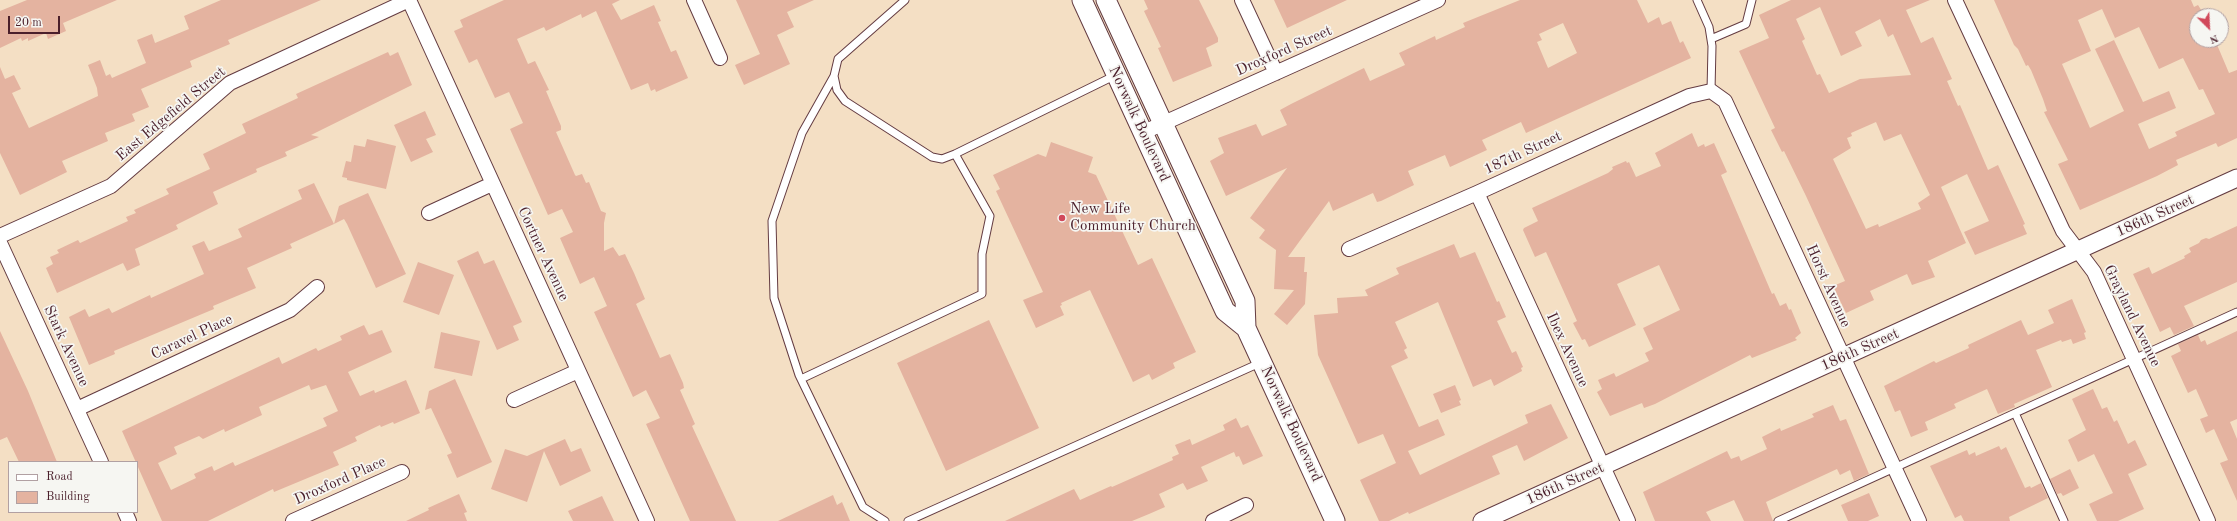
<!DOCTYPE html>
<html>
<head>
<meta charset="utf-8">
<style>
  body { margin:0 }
  #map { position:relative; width:2237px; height:521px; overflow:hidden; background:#f4dfc4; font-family:"Old Standard TT",serif }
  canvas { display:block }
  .legend { position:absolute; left:8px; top:461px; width:130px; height:52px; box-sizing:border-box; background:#f6f6f2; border:1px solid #b1a0a2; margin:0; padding:5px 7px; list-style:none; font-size:12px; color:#4a1f2b }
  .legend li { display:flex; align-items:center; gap:8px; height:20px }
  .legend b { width:20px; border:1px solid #b1a0a2 }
  .north { position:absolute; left:2189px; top:8px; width:40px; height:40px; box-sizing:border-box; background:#f6f6f2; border:1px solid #b1a0a2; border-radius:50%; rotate:156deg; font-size:11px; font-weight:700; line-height:16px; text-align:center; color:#4a1f2b }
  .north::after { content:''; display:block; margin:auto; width:14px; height:18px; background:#d1495b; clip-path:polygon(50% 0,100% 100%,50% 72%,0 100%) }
  .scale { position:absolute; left:8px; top:16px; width:52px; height:18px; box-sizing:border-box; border:2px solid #4a1f2b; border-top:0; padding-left:5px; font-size:12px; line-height:14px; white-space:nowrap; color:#4a1f2b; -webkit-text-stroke:3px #f6f6f2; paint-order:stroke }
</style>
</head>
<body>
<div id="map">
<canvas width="2237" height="521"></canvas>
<ul class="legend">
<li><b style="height:5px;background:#fff"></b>Road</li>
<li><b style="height:11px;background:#e4b3a0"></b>Building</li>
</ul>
<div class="north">N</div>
<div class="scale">20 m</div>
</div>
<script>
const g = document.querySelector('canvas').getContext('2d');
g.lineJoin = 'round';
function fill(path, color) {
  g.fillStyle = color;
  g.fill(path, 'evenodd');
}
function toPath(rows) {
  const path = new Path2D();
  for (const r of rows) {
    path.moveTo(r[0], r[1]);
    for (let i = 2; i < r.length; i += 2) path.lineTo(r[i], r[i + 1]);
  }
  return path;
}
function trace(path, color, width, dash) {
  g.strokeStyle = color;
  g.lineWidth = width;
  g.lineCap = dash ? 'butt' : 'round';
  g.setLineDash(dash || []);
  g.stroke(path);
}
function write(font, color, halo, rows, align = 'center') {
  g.font = font + ' "Old Standard TT",serif';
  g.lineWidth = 3.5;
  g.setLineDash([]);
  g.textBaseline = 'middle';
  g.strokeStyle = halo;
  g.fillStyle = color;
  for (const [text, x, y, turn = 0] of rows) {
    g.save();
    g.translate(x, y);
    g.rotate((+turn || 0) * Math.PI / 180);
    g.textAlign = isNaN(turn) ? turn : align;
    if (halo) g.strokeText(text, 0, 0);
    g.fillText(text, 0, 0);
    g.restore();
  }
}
fill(toPath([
  [27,0,117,0,63,23,66,31,48,39,46,33,28,41,28,38,22,41,21,38,0,48,0,11],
  [221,0,321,0,228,40,230,44,190,61,192,67,141,89,149,107,132,114,135,121,105,133,108,141,62,161,67,172,20,195,0,153,0,67,5,79,14,75,21,89,12,93,29,128,98,96,97,88,88,65,100,60,106,76,110,74,112,78,146,63,137,40,152,34,155,43,189,29,184,16],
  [504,0,620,0,612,4,621,20,654,5,661,21,658,22,671,52,676,50,688,78,656,92,655,89,651,91,648,83,631,90,596,11,582,18,581,14,546,31,544,27,517,39,528,64,535,61,549,90,546,91,561,126,561,130,556,132,575,175,576,176,582,174,586,183,589,182,601,211,606,213,604,223,604,251,613,247,619,256,625,254,634,273,645,299,636,304,660,358,670,354,683,383,684,388,680,390,695,424,692,426,736,521,690,521,646,424,660,418,646,390,633,397,594,312,607,306,594,277,580,284,560,238,573,232,562,209,548,215,510,129,523,123,509,92,495,98,477,59,469,63,454,31,463,27,460,20],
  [736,0,814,0,787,12,794,27,777,35,790,64,744,85,735,65,760,54],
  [1144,0,1199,0,1218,38,1218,42,1206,48,1212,66,1173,82,1158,48,1161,47,1144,11,1148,9],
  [1274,0,1347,0,1287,28],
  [1520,0,1637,0,1648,23,1659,17,1662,25,1671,21,1680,43,1683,41,1691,58,1526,133,1521,122,1482,140,1487,150,1450,167,1445,155,1408,171,1414,185,1381,201,1377,202,1373,193,1333,211,1329,201,1288,257,1305,257,1304,272,1307,272,1305,304,1287,325,1274,314,1294,290,1274,289,1276,250,1259,238,1265,230,1250,218,1287,168,1226,196,1210,161,1224,153,1218,138,1256,124,1262,136,1287,125,1280,110,1291,104,1364,68,1370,81,1405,65,1399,53,1435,36,1436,40,1465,27,1463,23],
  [1563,23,1577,53,1548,68,1537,42,1542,40,1539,34],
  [1791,0,1930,0,1906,10,1921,43,1933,37,1952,79,1947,81,1958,106,1960,105,1988,170,1998,165,2025,224,2023,225,2027,234,1975,255,1964,232,1989,221,1967,174,1941,187,1966,243,1928,261,1935,277,1912,285,1907,274,1870,291,1874,300,1846,313,1833,286,1845,281,1806,196,1784,151,1782,152,1771,130,1775,128,1739,51,1769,38,1759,15],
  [1820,7,1841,56,1862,46,1855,32,1880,19,1888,37,1893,34,1911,75,1860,79,1829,93,1820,74,1817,75,1802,41,1805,39,1796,19],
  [1876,122,1884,141,1901,134,1930,195,1918,203,1921,209,1879,227,1878,224,1866,229,1833,159,1851,148,1847,138,1852,136,1851,133],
  [1994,0,2191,0,2194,7,2198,5,2205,16,2197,16,2197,40,2215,40,2229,73,2237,70,2237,138,2218,147,2216,143,2176,160,2178,165,2157,176,2080,210,2058,164,2068,160,2044,112,2047,111,2043,99,2031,70,2028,65,2026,66,2018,49,2014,45],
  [2102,9,2115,38,2139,27,2159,69,2183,58,2199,90,2203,89,2215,114,2175,132,2177,136,2149,149,2138,124,2176,108,2169,91,2143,102,2114,40,2095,49,2124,111,2090,128,2062,64,2091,51,2078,20],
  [388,52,390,56,398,52,412,85,311,135,319,137,285,152,287,156,256,169,257,172,213,192,218,204,176,225,178,229,135,249,140,265,127,271,123,263,57,293,46,268,53,264,50,257,59,253,57,250,78,240,80,243,128,221,126,217,136,213,134,210,169,194,166,189,210,169,203,154,246,133,242,124,298,98,296,94],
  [425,111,436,135,426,139,433,152,411,162,394,125],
  [1692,133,1698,147,1704,144,1705,147,1714,143,1727,172,1721,175,1772,294,1774,293,1780,306,1786,303,1789,310,1791,309,1801,333,1795,338,1797,340,1752,358,1750,355,1655,404,1644,408,1642,403,1610,416,1597,392,1602,389,1598,380,1614,373,1616,377,1649,361,1645,353,1653,349,1643,328,1680,310,1659,265,1617,284,1636,325,1589,347,1585,339,1582,340,1573,323,1577,321,1546,252,1535,257,1523,230,1524,228,1538,221,1532,208,1608,173,1613,169,1612,167,1626,161,1627,163,1629,162,1636,177,1661,166,1655,153],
  [367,139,396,146,386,189,347,180,347,178,342,177,346,161,351,162,354,145,365,147],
  [1051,142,1093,157,1088,172,1096,175,1138,265,1152,258,1196,352,1173,363,1175,368,1152,380,1149,374,1133,382,1090,290,1061,303,1062,305,1060,306,1064,315,1036,328,1023,300,1043,292,996,191,1000,189,993,175,1038,154,1046,157],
  [314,183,334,224,290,244,292,248,247,268,256,288,213,306,214,309,114,351,115,354,89,365,69,317,85,309,89,317,109,308,112,313,150,295,151,298,204,274,192,246,204,241,209,251,242,237,238,229,302,199,298,190],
  [368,193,406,274,376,288,347,224,344,219,334,224,339,206],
  [2237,226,2237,282,2184,306,2194,326,2174,335,2170,327,2160,332,2133,274,2149,267,2152,274,2185,258,2184,256,2191,252,2189,248,2199,243,2201,240,2206,238,2209,239],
  [1454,244,1460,258,1475,252,1497,302,1499,301,1506,317,1497,321,1512,353,1516,351,1523,367,1521,368,1522,371,1494,386,1491,379,1473,387,1438,302,1395,322,1407,348,1404,350,1408,358,1391,366,1419,427,1438,419,1445,435,1408,451,1420,475,1528,423,1525,415,1551,404,1568,438,1524,461,1517,445,1492,456,1500,474,1409,514,1408,512,1389,521,1379,521,1360,480,1396,463,1383,434,1358,444,1318,355,1314,315,1338,313,1337,298,1368,296,1365,290,1399,274,1396,268],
  [478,251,484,264,494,260,522,322,513,326,519,340,497,350,457,261],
  [418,262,454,275,439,315,403,302],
  [2072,299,2086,332,2084,333,2086,339,2073,344,2071,339,2062,342,2061,340,2036,350,2052,387,2014,404,2015,407,1998,414,1987,389,1954,404,1956,408,1925,422,1928,430,1911,437,1900,410,1895,412,1884,386,1934,361,1936,363,1969,348,1968,345,2021,320,2028,335,2054,323,2048,310],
  [989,320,1039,428,946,471,897,363],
  [364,325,369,335,382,330,392,352,348,372,360,396,374,390,375,393,406,380,420,413,394,424,393,422,381,427,380,425,355,437,357,441,333,452,339,465,274,492,273,489,208,521,162,521,122,431,279,357,282,364,316,348,318,351,342,340,340,336],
  [309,385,311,390,326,385,338,411,323,418,327,426,235,466,233,462,214,471,212,466,194,474,196,478,171,490,158,463,177,454,174,447,199,436,203,439,224,429,225,432,262,415,259,407],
  [0,331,28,391,57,462,19,462,7,437,0,440],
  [2237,331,2237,419,2230,422,2237,439,2237,501,2220,463,2228,460,2214,429,2206,433,2200,419,2208,416,2196,389,2188,393,2171,356,2181,351,2178,344,2198,335,2201,342,2205,340,2207,345],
  [441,332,480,341,472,376,434,368],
  [455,379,492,462,457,478,447,455,452,453,431,408,425,410,429,391],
  [1455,385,1461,400,1459,401,1461,405,1441,413,1433,394],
  [2093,389,2102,409,2107,407,2114,422,2117,420,2128,444,2135,440,2147,465,2128,474,2144,509,2118,521,2097,521,2089,504,2113,493,2094,454,2078,462,2068,440,2086,430,2072,399],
  [1833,405,1840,421,1846,419,1869,474,1854,481,1850,470,1840,475,1837,469,1766,502,1773,521,1744,521,1734,500,1706,512,1711,521,1655,521,1643,492,1727,451,1731,459,1739,456,1741,461,1767,449,1762,437,1780,428,1781,431,1814,417,1812,414],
  [1236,418,1241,428,1248,425,1263,456,1243,465,1239,456,1236,457,1234,452,1201,467,1208,481,1187,490,1183,483,1159,494,1165,507,1149,514,1132,521,1005,521,1074,489,1080,500,1111,486,1112,487,1173,460,1172,457,1179,454,1175,445,1190,439,1192,445,1225,430,1223,425],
  [565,439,571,452,581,448,591,471,560,486,544,451,527,502,491,489,505,449,527,456],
  [1999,446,2001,450,2006,447,2025,488,2030,486,2031,488,2041,483,2048,498,2009,517,2010,521,1964,521,1961,515,1955,518,1930,466,1967,450,1969,455,1975,452,1976,456],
  [2070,469,2079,488,2063,496,2061,493,2057,494,2050,479],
  [1869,493,1879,516,1868,521,1848,521,1841,505],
  [459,494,467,512,464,513,467,521,406,521,429,510,428,508],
  [833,495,837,505,842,502,850,521,778,521],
  [602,496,614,521,573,521,568,511]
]), '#e4b3a0');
const service = toPath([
  [905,0,838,59,834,76,837,90,845,101,932,157,942,159,955,154,1116,75],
  [1697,0,1709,27,1712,46,1711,91],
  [1711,39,1746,24,1752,0],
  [834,76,802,133,772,221,774,298,799,375,863,507,885,521],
  [801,379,982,294,982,254,990,216,955,154],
  [2015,413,2064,521],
  [908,521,1262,362],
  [1778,521,2237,312]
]);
const minor = toPath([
  [409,0,647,521],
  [694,0,720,58],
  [1242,0,1276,73],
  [1955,0,2063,231,2094,272,2208,521],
  [1144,132,1438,0],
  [1477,193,1628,521],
  [429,213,492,184],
  [0,236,111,186,230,83,409,0],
  [0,243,101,462],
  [1349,249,1477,193,1689,96,1711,91,1725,101,1919,521],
  [514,400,578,371],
  [77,409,290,310,317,287],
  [125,512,129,521],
  [293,521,402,472],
  [1213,521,1246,505]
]);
const tertiary = toPath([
  [1482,521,2237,178]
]);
const secondary = toPath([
  [1082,0,1225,311,1246,328],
  [1106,0,1245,301,1246,328,1335,521]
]);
trace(service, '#643c42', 9);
trace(minor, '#643c42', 16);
trace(tertiary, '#643c42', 19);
trace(secondary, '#643c42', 21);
trace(service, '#fff', 7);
trace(minor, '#fff', 14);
trace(tertiary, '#fff', 17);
trace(secondary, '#fff', 19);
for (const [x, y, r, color] of [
  [1062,218,4,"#d1495b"]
]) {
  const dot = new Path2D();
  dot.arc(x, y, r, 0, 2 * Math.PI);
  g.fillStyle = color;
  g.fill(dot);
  trace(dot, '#f6f6f2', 1.5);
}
write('15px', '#4a1f2b', '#f6f6f2', [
  ["Droxford Street",1284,51,-24],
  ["East Edgefield Street",171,114,-40],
  ["Norwalk Boulevard",1139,124,65],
  ["187th Street",1523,153,-25],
  ["186th Street",2155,216,-24],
  ["Cortner Avenue",543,254,65],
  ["Horst Avenue",1828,286,66],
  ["Grayland Avenue",2132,316,64],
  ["Caravel Place",192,337,-25],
  ["Stark Avenue",66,346,65],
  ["Ibex Avenue",1567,350,65],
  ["186th Street",1860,350,-24],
  ["Norwalk Boulevard",1291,424,65],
  ["Droxford Place",340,481,-24],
  ["186th Street",1565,484,-24]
]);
write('15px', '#4a1f2b', '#f6f6f2', [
  ["New Life",1070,209],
  ["Community Church",1070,226]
], 'left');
</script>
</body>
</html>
